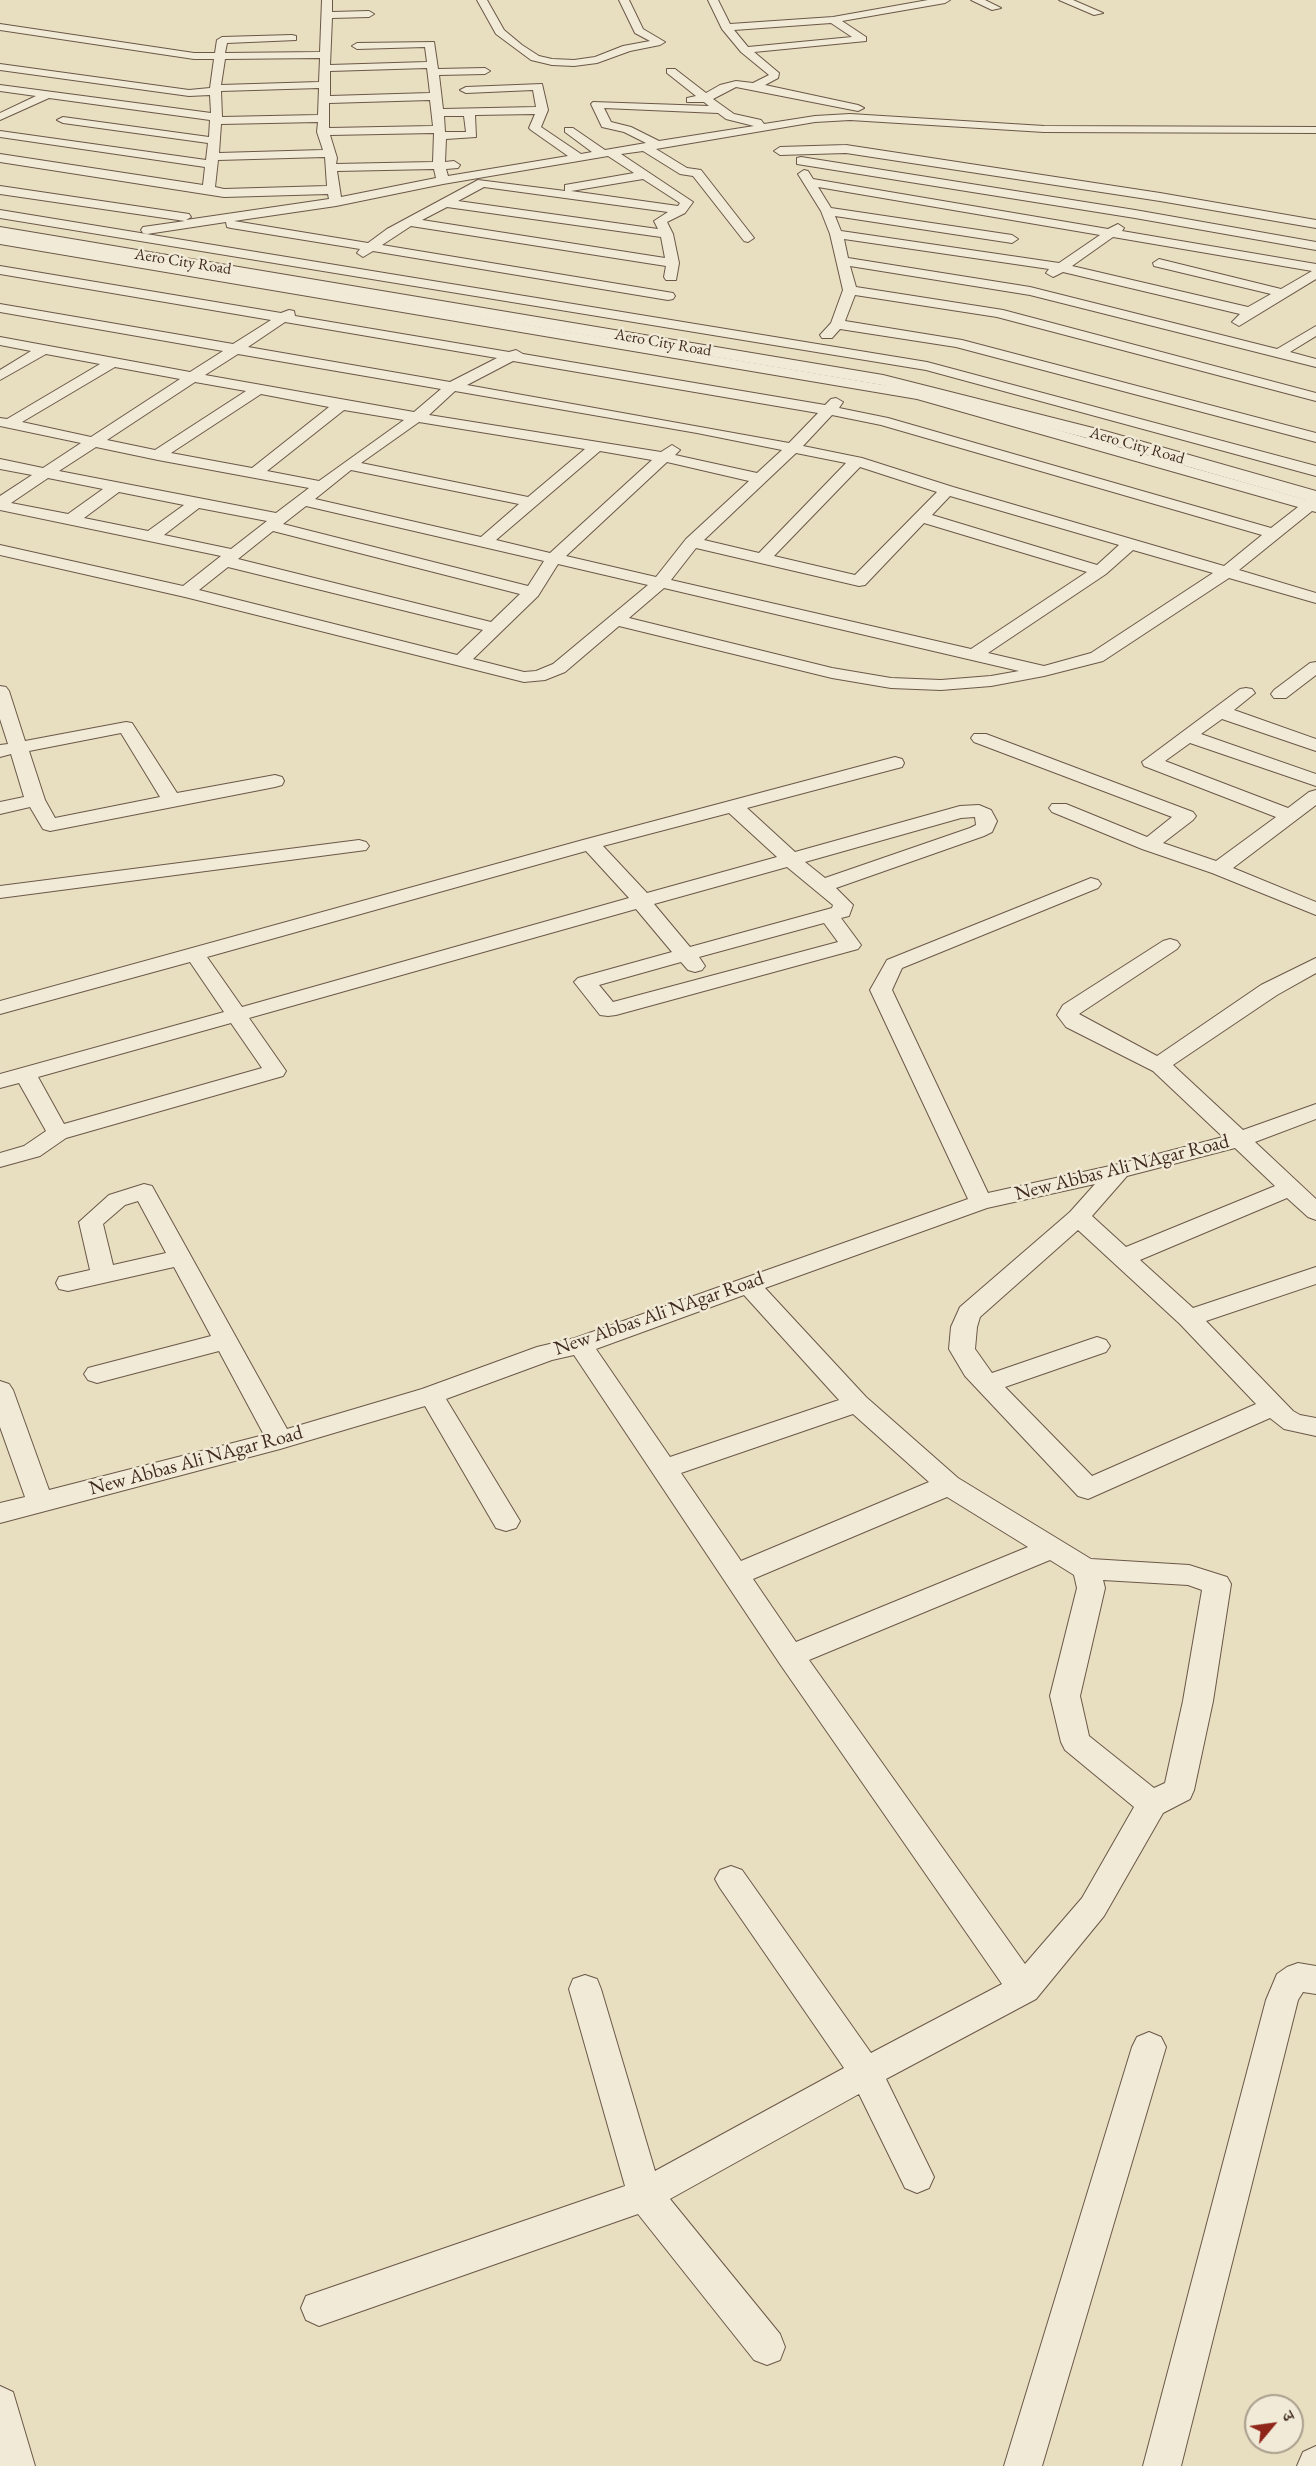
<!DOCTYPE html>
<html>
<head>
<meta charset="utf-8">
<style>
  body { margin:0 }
  #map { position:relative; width:1316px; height:2466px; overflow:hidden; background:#e8dec0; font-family:"EB Garamond","Noto Serif Devanagari",serif }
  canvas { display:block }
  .north { position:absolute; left:1244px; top:2394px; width:60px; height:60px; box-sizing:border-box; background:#f0ead6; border:2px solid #aa9e8d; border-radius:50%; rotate:61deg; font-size:16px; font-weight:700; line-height:24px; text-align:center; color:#412b20 }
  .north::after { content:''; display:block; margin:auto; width:21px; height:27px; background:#8f2418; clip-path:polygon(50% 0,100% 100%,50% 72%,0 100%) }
</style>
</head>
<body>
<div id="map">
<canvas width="1316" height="2466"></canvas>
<div class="north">उ</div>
</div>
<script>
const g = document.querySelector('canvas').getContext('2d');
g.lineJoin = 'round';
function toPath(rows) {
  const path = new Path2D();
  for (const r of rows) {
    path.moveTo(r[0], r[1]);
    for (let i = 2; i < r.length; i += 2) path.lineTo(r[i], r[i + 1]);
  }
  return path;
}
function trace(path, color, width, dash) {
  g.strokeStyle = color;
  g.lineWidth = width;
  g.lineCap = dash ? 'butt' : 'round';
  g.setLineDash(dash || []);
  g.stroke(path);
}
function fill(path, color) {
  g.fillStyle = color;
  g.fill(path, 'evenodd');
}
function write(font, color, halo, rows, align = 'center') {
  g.font = font + ' "EB Garamond",serif';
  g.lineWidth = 5;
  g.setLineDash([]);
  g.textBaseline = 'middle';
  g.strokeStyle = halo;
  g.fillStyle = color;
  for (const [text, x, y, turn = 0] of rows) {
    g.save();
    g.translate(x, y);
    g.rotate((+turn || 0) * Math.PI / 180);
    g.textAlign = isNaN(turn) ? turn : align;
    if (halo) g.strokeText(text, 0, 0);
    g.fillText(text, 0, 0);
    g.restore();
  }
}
const minor = toPath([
  [322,0,332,0,332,12,369,11,374,14,369,17,332,18,330,65,427,62,425,47,357,49,352,46,357,43,434,42,438,69,485,68,490,71,485,74,439,75,443,109,536,107,533,90,466,93,460,90,466,87,542,84,548,110,541,127,581,154,592,152,565,132,565,128,573,128,605,150,646,143,624,132,602,127,591,104,593,102,709,106,704,102,687,102,687,98,696,96,667,73,667,69,675,69,706,93,720,85,736,81,753,83,769,75,741,52,722,29,708,0,718,0,730,24,833,17,928,0,950,0,945,3,842,21,866,37,866,41,754,52,779,73,778,78,765,85,858,105,864,108,858,111,736,87,713,99,734,114,761,120,764,124,815,116,850,114,1044,126,1316,127,1316,133,1044,132,850,120,815,122,656,149,687,168,701,170,754,238,748,242,744,241,693,176,680,174,643,151,621,154,693,202,685,213,667,222,673,234,679,263,676,280,666,280,664,277,666,266,411,226,382,245,673,293,675,296,673,299,668,300,373,251,363,257,357,253,360,249,231,228,227,227,226,222,147,234,143,233,141,230,143,227,185,221,0,194,0,186,189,214,191,217,186,220,329,199,328,194,224,197,0,162,0,154,203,185,205,167,0,137,0,131,206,160,208,143,63,123,57,120,63,117,209,137,210,120,49,98,0,120,0,113,36,96,0,91,0,85,211,113,210,95,189,96,0,70,0,64,189,90,210,88,214,59,194,59,0,30,0,24,194,53,215,53,217,40,222,37,292,35,296,36,296,40,227,43,225,53,320,52,322,0],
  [831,23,852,37,748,47,734,30,831,23],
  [320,58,319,82,221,85,225,59,320,58],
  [427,68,430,93,330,96,330,71,427,68],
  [319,88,318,115,222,117,221,91,319,88],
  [430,100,433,126,329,128,329,103,430,100],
  [604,108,718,113,726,119,754,126,659,141,631,127,611,122,604,108],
  [535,114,529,128,531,130,568,156,448,176,446,169,458,168,460,165,454,161,445,162,446,139,476,137,475,115,535,114],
  [444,116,464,116,466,132,445,132,444,116],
  [318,122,317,132,323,150,219,153,221,124,318,122],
  [434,133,433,162,336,164,337,158,330,135,434,133],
  [608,156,634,173,565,185,565,191,478,180,387,229,368,243,234,221,336,206,443,184,608,156],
  [325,157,327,186,224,189,215,187,218,160,325,157],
  [434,169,436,178,341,197,337,171,434,169],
  [643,179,680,203,678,206,571,191,643,179],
  [484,187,668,212,654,221,658,229,458,201,484,187],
  [447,207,661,237,665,258,422,220,447,207],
  [477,0,487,0,504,30,522,45,539,56,552,59,574,60,595,57,623,46,650,41,635,33,619,0,629,0,643,29,665,42,660,45,630,51,597,63,574,66,552,65,531,60,496,34,477,0],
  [971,0,985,0,1001,8,992,10,971,0],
  [1059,0,1073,0,1103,13,1094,15,1059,0],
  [846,145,1160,193,1316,220,1316,228,1160,201,846,153,780,155,774,151,780,147,846,145],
  [801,157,1135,210,1316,242,1316,250,1135,218,797,164,797,158,801,157],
  [804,170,808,171,813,179,1108,229,1118,224,1124,228,1122,231,1316,264,1316,279,1239,326,1232,322,1240,314,1063,272,1053,277,1046,273,1049,269,844,239,848,258,1030,287,1277,349,1316,326,1316,336,1290,352,1316,359,1316,367,1030,295,850,266,856,287,1003,310,1316,393,1316,401,997,317,855,295,845,321,962,340,1316,433,1316,442,956,347,840,329,832,338,822,338,820,335,831,323,843,290,830,234,821,211,798,174,804,170],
  [818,187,1100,235,1059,263,841,231,835,216,1012,243,1018,239,1012,235,831,208,818,187],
  [1113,237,1312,271,1281,289,1159,259,1153,263,1154,266,1271,294,1248,307,1072,266,1113,237],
  [0,210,927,362,1316,466,1316,476,926,370,0,218,0,210],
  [0,236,919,391,1307,500,1316,495,1316,512,1312,511,1239,570,1316,593,1316,603,1229,578,1103,661,1044,676,991,686,941,690,891,688,832,678,619,626,565,672,545,680,524,682,185,597,0,555,0,545,183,586,221,556,0,510,0,496,32,475,0,469,0,459,43,468,81,443,0,426,0,418,7,419,100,364,46,354,0,380,0,370,31,351,0,345,0,337,190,372,223,351,0,312,0,304,233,344,271,320,0,274,0,266,281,313,289,310,294,311,295,316,509,352,516,350,523,354,825,405,831,399,836,398,843,402,839,408,888,418,1271,528,1298,507,917,399,0,244,0,236],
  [285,322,497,358,450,382,248,347,285,322],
  [238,354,441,389,414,412,205,375,238,354],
  [513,361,818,413,789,443,467,385,513,361],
  [115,367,180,379,91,437,22,422,115,367],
  [195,382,246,391,155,450,107,440,195,382],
  [455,391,697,433,782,450,757,473,675,455,680,450,672,445,661,452,429,415,455,391],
  [261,394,329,407,252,468,171,453,261,394],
  [344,410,404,420,319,481,267,471,344,410],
  [832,415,881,425,1262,535,1224,566,953,487,862,458,803,446,832,415],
  [419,422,585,449,528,497,361,463,419,422],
  [96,447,158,460,309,488,276,513,59,471,96,447],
  [600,451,652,460,550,553,496,540,600,451],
  [796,453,846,463,759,553,704,540,796,453],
  [667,462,749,481,686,539,656,577,566,556,667,462],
  [860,467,937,492,855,575,774,556,860,467],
  [351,470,519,504,481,537,315,499,351,470],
  [48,478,103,489,68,514,11,503,48,478],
  [119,492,184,505,148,531,84,518,119,492],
  [950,496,1119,545,1097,565,932,515,950,496],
  [306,506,544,561,528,586,283,524,306,506],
  [199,508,267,521,231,549,164,535,199,508],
  [924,523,1087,572,971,649,671,580,696,548,859,586,865,585,924,523],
  [273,531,520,594,491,622,238,559,273,531],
  [1133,550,1213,573,1091,653,1044,666,988,653,1106,574,1133,550],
  [558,564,648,585,553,664,536,671,524,672,473,659,538,596,558,564],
  [228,567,483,630,457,655,199,590,228,567],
  [664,588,1019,671,991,676,941,680,891,678,832,668,629,618,664,588],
  [1316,662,1316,675,1286,698,1274,698,1271,694,1274,690,1310,663,1316,662],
  [0,686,6,687,9,691,25,741,126,722,132,723,177,793,275,775,282,777,284,781,282,785,275,787,50,831,43,829,30,807,0,814,0,802,24,797,11,754,0,757,0,745,8,744,0,719,0,686],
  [121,733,160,797,55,818,45,800,29,751,121,733],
  [1246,688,1252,689,1255,693,1234,710,1316,739,1316,751,1222,719,1201,734,1316,774,1316,786,1190,743,1165,761,1288,808,1309,792,1316,790,1316,805,1233,868,1316,902,1316,915,1212,873,1142,849,1052,812,1049,808,1052,804,1066,804,1147,837,1172,817,974,742,971,738,974,734,986,734,1193,812,1196,816,1193,820,1163,843,1216,861,1276,817,1144,766,1142,762,1240,689,1246,688],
  [895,757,902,759,904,763,902,767,747,808,795,852,960,806,979,805,991,810,997,821,992,832,984,836,836,888,853,905,849,916,841,918,861,945,858,949,616,1015,608,1016,600,1015,574,982,578,978,672,952,636,909,249,1018,286,1071,283,1076,66,1138,40,1156,0,1167,0,1153,24,1146,46,1131,19,1083,0,1088,0,1074,224,1012,190,962,0,1014,0,1001,583,840,895,757],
  [729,813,777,857,647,893,603,846,729,813],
  [975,817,976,825,970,828,825,878,805,862,961,818,975,817],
  [586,851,629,898,242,1007,207,957,586,851],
  [787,867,833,905,832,908,690,947,654,904,787,867],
  [824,923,838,942,613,1002,599,985,681,962,688,970,695,972,702,970,705,966,699,957,824,923],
  [231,1023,262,1068,64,1124,38,1077,231,1023],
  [359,840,366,842,369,846,366,850,0,898,0,886,359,840],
  [1091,878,1098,880,1101,884,1098,888,902,968,892,990,988,1193,1119,1164,1223,1137,1153,1071,1066,1027,1057,1015,1063,1005,1163,941,1170,939,1177,941,1180,945,1177,949,1079,1014,1157,1056,1261,985,1316,958,1316,973,1277,995,1173,1065,1243,1130,1316,1104,1316,1119,1255,1142,1316,1199,1316,1220,1308,1217,1287,1198,1140,1260,1193,1308,1316,1267,1316,1284,1206,1321,1293,1411,1300,1415,1316,1418,1316,1436,1284,1429,1270,1418,1088,1499,1078,1496,965,1376,949,1349,951,1327,960,1307,1070,1212,1095,1184,987,1208,765,1288,866,1397,958,1478,1091,1559,1189,1565,1227,1577,1231,1584,1213,1701,1194,1790,1190,1799,1163,1813,1104,1916,1036,1999,886,2079,934,2177,929,2188,917,2193,905,2188,859,2094,670,2199,780,2334,785,2347,780,2360,767,2365,754,2360,638,2214,319,2326,306,2320,301,2308,306,2296,625,2186,569,1989,573,1979,585,1975,597,1979,601,1989,655,2171,844,2068,720,1888,715,1879,720,1870,731,1866,742,1870,871,2053,1002,1984,780,1664,574,1355,552,1360,446,1399,520,1521,516,1528,506,1531,496,1528,425,1406,280,1449,0,1523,0,1503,25,1497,0,1427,0,1381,9,1384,13,1390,49,1490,264,1435,219,1351,97,1383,88,1380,84,1374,88,1368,211,1336,174,1267,68,1291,59,1289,56,1283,59,1277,90,1270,79,1222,109,1195,144,1184,152,1186,287,1429,422,1389,537,1347,575,1338,968,1199,870,990,887,960,1091,878],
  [1235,1148,1275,1186,1126,1247,1092,1216,1127,1176,1235,1148],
  [138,1201,166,1253,113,1265,103,1224,125,1205,138,1201],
  [1078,1230,1180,1324,1256,1404,1092,1476,1005,1387,1106,1352,1110,1346,1106,1340,1097,1337,1088,1340,992,1373,975,1349,977,1327,980,1317,1078,1230],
  [744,1295,839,1400,670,1457,596,1349,744,1295],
  [853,1414,929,1482,741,1561,681,1473,853,1414],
  [947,1497,1028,1547,796,1642,753,1579,947,1497],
  [1050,1560,1074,1575,1077,1588,1050,1696,1061,1742,1065,1750,1134,1807,1082,1898,1025,1964,809,1660,1050,1560],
  [1103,1580,1188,1585,1202,1590,1183,1701,1165,1783,1154,1788,1089,1736,1080,1696,1105,1588,1103,1580],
  [1298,1963,1316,1966,1316,1994,1303,1992,1298,2000,1181,2466,1143,2466,1266,2000,1277,1974,1287,1967,1298,1963],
  [1149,2032,1161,2037,1166,2047,1042,2466,1004,2466,1132,2047,1137,2037,1149,2032],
  [0,2386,13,2392,35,2466,0,2466,0,2386],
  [1316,2446,1316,2466,1297,2466,1303,2452,1316,2446]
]);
const tertiary = toPath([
  [0,227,883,375,1105,431,1316,491,1316,503,1091,439,882,385,0,237,0,227]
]);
trace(minor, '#6b5848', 2);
trace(tertiary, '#6b5848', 2);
fill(minor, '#f0ead6');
fill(tertiary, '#f0ead6');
write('16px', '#412b20', '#f0ead6', [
  ["Aero City Road",183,262,9],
  ["Aero City Road",663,343,10],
  ["Aero City Road",1137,446,16]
]);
write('20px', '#412b20', '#f0ead6', [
  ["New Abbas Ali NAgar Road",1122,1168,-14],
  ["New Abbas Ali NAgar Road",659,1314,-19],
  ["New Abbas Ali NAgar Road",196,1461,-15]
]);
</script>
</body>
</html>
